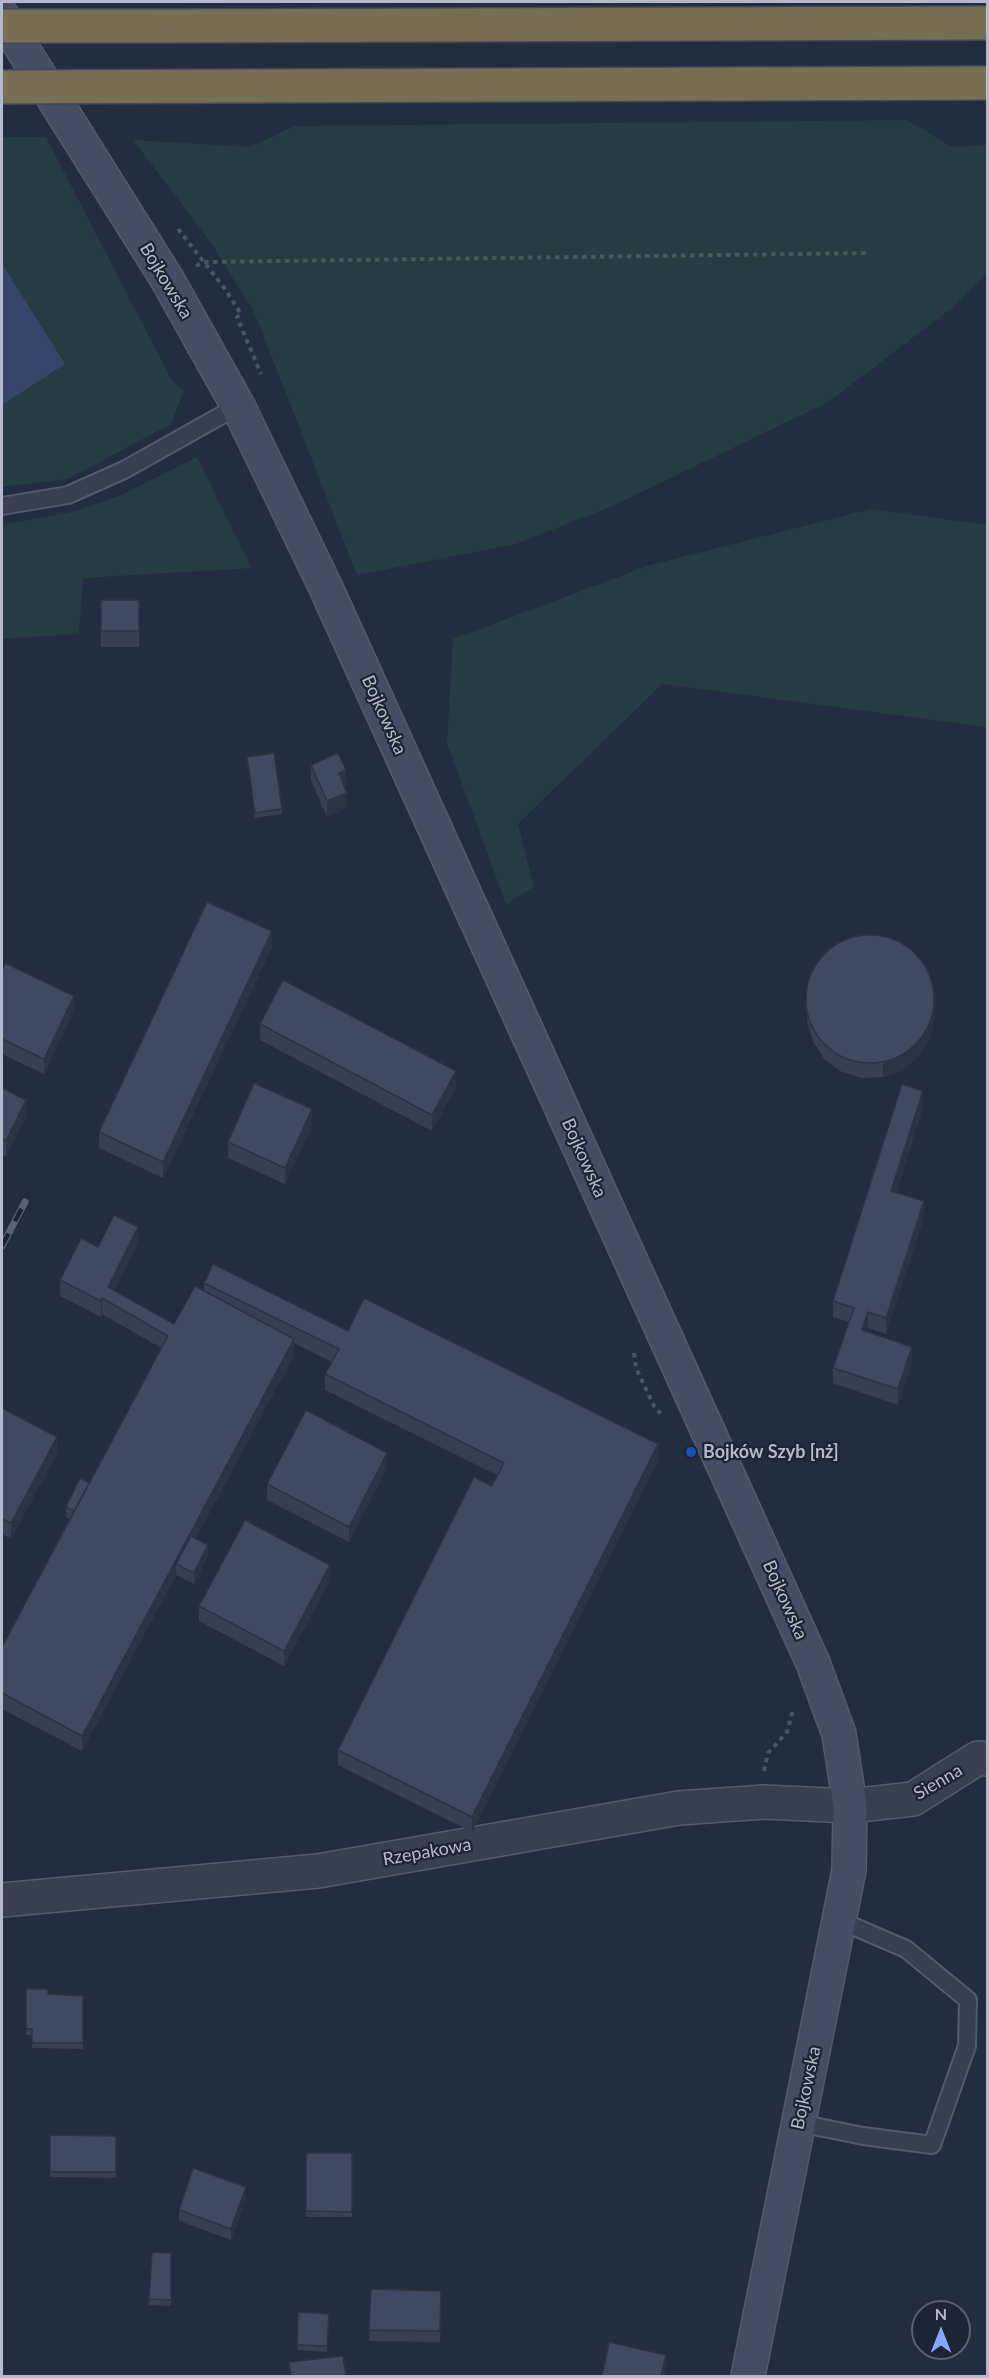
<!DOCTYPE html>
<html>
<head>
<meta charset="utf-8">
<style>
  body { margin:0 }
  #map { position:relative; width:989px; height:2378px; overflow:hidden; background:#232d41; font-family:Lato,sans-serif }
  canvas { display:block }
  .frame { position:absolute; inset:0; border:3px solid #b4bacb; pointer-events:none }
  .north { position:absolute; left:911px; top:2300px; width:60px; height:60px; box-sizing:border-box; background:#1c2436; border:2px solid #596072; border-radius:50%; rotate:0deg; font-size:16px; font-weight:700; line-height:24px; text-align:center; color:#b4bacb }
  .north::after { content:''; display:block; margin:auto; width:21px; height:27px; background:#85a7ff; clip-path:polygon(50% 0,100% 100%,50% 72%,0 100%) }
</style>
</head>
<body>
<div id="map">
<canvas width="989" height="2378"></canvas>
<div class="frame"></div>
<div class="north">N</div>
</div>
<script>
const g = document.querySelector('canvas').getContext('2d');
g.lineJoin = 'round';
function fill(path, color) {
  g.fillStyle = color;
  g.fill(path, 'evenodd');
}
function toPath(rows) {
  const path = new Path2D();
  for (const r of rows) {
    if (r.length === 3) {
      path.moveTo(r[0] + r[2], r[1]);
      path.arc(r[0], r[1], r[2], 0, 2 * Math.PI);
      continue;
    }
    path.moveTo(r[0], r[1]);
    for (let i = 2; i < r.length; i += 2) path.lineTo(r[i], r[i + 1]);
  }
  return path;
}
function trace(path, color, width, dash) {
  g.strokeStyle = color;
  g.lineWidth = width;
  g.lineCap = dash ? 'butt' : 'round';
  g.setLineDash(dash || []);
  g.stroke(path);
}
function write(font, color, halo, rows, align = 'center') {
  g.font = font + ' Lato,sans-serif';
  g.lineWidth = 4.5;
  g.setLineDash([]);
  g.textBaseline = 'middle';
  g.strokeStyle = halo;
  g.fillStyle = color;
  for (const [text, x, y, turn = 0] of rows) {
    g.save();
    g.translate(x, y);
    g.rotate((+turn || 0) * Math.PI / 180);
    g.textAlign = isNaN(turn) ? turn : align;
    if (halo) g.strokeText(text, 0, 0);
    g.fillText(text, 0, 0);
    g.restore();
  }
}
fill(toPath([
  [907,120,952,147,987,145,987,272,952,308,828,402,615,505,516,544,357,575,255,314,213,246,133,140,251,147,294,126],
  [2,137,46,137,172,381,184,390,171,424,68,479,2,487],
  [197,457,252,568,83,578,79,634,2,639,2,525,77,511,121,495],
  [871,509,987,525,987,727,662,684,518,824,534,887,506,904,447,743,453,639,650,565]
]), '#253c42');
fill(toPath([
  [2,264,65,364,2,405]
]), '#364569');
const lane = toPath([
  [2,506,68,495,124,470,238,406],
  [799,2123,863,2136,932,2145,967,2046,968,2000,906,1949,841,1921]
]);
const street = toPath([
  [2,1900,318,1871,679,1808,764,1802,850,1806,913,1799,978,1758,988,1759]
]);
const secondary = toPath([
  [2,16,167,279,238,406,326,588,693,1398,813,1663,839,1734,850,1806,849,1870,748,2376]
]);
const highway = toPath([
  [158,26,988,23],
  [250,86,988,83]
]);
trace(lane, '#525a6b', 20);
trace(street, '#525a6b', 36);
trace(secondary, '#525a6b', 36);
trace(highway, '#3f4758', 36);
trace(toPath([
  [178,229,225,289,241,314,237,317,261,374],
  [196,266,204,262,870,253],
  [634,1353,636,1368,654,1406,663,1416],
  [764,1771,768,1753,787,1732,793,1709]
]), '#43595f', 4, [4.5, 4.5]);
trace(lane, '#373f51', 16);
trace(street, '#373f51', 33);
trace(secondary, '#454d64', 33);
trace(highway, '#786e54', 33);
const rail = toPath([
  [2,1246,25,1202]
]);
trace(rail, '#596278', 7);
trace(rail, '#1c2436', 4.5, [14]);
const highwayBridge = toPath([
  [2,26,158,26],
  [2,87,250,86]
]);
trace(highwayBridge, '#3f4758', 36, []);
trace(highwayBridge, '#786e54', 33);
fill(toPath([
  [101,600,139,600,139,647,101,647],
  [247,757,282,809,282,814,255,818],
  [311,765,346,786,344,786,347,808,327,817,311,780],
  [272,947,163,1178,99,1148,99,1132],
  [2,970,74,1011,44,1074,2,1054],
  [807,985,935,1017,930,1038,919,1056,903,1070,883,1077,862,1078,842,1072,825,1060,813,1042,807,1022],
  [260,1024,456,1087,432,1131,260,1040],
  [2,1088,26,1116,6,1156,2,1155],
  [923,1107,896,1193,924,1217,886,1334,868,1328,867,1332,912,1363,898,1405,833,1383,833,1368,849,1322,833,1317,833,1301],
  [312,1125,285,1184,228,1158,228,1142],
  [138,1243,114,1290,174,1324,204,1291,204,1283,348,1331,658,1460,472,1832,338,1765,338,1750,497,1475,325,1390,325,1374,332,1362,294,1343,294,1355,196,1538,208,1556,194,1584,176,1575,82,1751,2,1709,2,1647,69,1519,66,1517,66,1507,89,1483,161,1348,102,1314,101,1317,60,1296,60,1280,98,1247],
  [2,1408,57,1453,11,1539,2,1534],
  [387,1468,349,1542,267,1500,267,1484],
  [330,1580,284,1666,199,1621,199,1606],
  [26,1989,48,1994,83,1996,83,2049,32,2048,32,2035,26,2035],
  [50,2135,116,2136,116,2178,50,2177],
  [306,2153,352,2153,352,2217,306,2217],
  [246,2198,231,2240,179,2221,179,2210],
  [152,2252,171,2253,171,2306,149,2305],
  [371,2289,441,2291,440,2342,369,2341],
  [298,2312,329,2314,327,2352,297,2350]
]), '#363f54');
fill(toPath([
  [346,770,346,786,339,788,339,773],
  [347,793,347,808,327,817,327,801],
  [272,931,272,947,163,1178,163,1162],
  [74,996,74,1011,44,1074,44,1059],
  [935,1002,935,1017,930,1038,919,1056,903,1070,883,1077,883,1062],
  [456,1071,456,1087,432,1131,432,1115],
  [923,1091,923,1107,891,1207,891,1191],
  [26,1100,26,1116,6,1156,6,1141],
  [312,1109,312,1125,285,1184,285,1168],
  [924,1201,924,1217,886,1334,886,1318],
  [138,1227,138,1243,108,1303,108,1287],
  [102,1298,102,1314,101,1317,101,1301],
  [868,1312,868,1328,862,1346,862,1330],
  [294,1339,294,1355,181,1566,176,1564,176,1575,82,1751,82,1736],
  [912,1347,912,1363,898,1405,898,1389],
  [57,1437,57,1453,11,1539,11,1523],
  [658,1444,658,1460,472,1832,472,1817],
  [387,1453,387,1468,349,1542,349,1527],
  [208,1545,208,1556,194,1584,194,1573],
  [330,1565,330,1580,284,1666,284,1651],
  [246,2187,246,2198,231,2240,231,2229],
  [666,2355,666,2366,664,2376,661,2376]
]), '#2c3345');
const building = toPath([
  [101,600,139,600,139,631,101,631,101,600],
  [274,753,282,809,255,813,247,757,274,753],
  [338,753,346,770,339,773,347,793,327,801,311,765,338,753],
  [207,902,272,931,163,1162,99,1132,207,902],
  [870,999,64],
  [5,963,74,996,44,1059,2,1039,2,970,5,963],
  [283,980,456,1071,432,1115,260,1024,283,980],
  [254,1083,312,1109,285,1168,228,1142,254,1083],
  [902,1084,923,1091,891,1191,924,1201,886,1318,868,1312,862,1330,912,1347,898,1389,833,1368,854,1308,833,1301,902,1084],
  [2,1088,26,1100,6,1141,2,1139,2,1088],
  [114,1215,138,1227,108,1287,174,1324,195,1286,294,1339,82,1736,2,1693,2,1647,168,1336,102,1298,101,1301,60,1280,81,1238,98,1247,114,1215],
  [213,1264,348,1331,364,1298,658,1444,472,1817,338,1750,474,1477,492,1486,504,1463,325,1374,339,1349,204,1283,213,1264],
  [2,1408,57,1437,11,1523,2,1519,2,1408],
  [306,1410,387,1453,349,1527,267,1484,306,1410],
  [80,1478,89,1483,74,1511,66,1507,80,1478],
  [245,1520,330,1565,284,1651,199,1606,245,1520],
  [191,1536,208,1545,194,1573,176,1564,191,1536],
  [26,1989,48,1989,48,1994,83,1996,83,2043,32,2043,32,2029,26,2029,26,1989],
  [50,2135,116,2136,116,2172,50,2172,50,2135],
  [306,2153,352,2153,352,2212,306,2211,306,2153],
  [193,2168,246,2187,231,2229,179,2210,193,2168],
  [152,2252,171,2253,171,2300,149,2299,152,2252],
  [371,2289,441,2291,440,2331,369,2330,371,2289],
  [298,2312,329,2314,327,2346,297,2345,298,2312],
  [609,2342,666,2355,661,2376,602,2376,609,2342],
  [343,2356,346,2376,291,2376,289,2362,343,2356]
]);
fill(building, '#3f4962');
trace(building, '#2c3345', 1.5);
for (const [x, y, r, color] of [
  [691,1452,6,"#1a4fb4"]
]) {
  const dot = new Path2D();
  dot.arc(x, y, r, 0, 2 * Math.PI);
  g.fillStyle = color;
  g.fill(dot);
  trace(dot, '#1c2436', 2);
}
write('18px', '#b4bacb', '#1c2436', [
  ["Bojkowska",166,281,59],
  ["Bojkowska",384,715,66],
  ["Bojkowska",584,1158,66],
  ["Bojkowska",785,1600,66],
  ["Sienna",938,1782,-30],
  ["Rzepakowa",427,1852,-10],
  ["Bojkowska",806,2088,-78]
]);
write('bold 18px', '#b4bacb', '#1c2436', [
  ["Bojków Szyb [nż]",703,1452]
], 'left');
</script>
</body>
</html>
